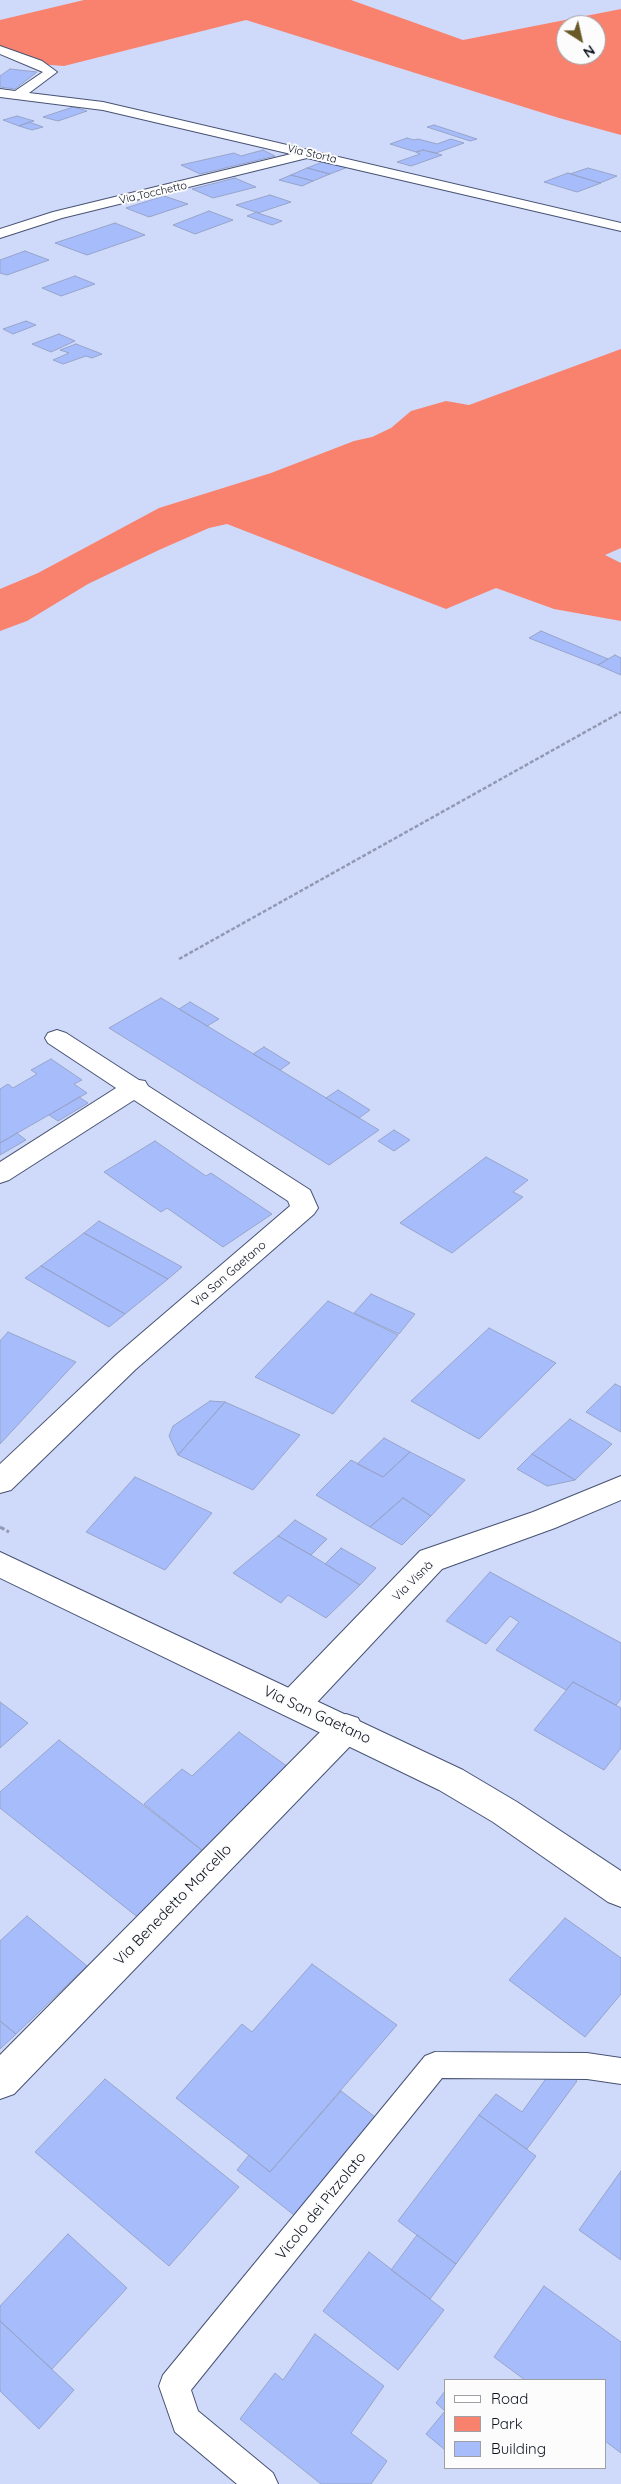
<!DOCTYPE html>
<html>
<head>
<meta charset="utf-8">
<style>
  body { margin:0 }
  #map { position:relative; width:621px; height:2484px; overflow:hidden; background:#cfdafa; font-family:Quicksand,sans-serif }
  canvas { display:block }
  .legend { position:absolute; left:444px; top:2379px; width:162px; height:90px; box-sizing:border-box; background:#fcfcfc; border:1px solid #9d9fa4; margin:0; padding:6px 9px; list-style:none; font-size:15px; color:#0e1320 }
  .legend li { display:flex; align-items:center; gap:10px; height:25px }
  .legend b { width:25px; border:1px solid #9d9fa4 }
  .north { position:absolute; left:556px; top:15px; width:50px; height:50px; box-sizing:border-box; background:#fcfcfc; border:1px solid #9d9fa4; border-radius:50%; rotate:145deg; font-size:14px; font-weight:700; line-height:20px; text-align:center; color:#0e1320 }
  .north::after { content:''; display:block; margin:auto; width:18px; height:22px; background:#6a5927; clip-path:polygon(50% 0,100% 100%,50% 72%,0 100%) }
</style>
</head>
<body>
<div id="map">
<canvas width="621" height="2484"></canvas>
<ul class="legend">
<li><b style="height:6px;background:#fff"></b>Road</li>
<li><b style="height:14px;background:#f9826f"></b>Park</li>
<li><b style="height:14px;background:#a7bcfb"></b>Building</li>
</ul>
<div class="north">N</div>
</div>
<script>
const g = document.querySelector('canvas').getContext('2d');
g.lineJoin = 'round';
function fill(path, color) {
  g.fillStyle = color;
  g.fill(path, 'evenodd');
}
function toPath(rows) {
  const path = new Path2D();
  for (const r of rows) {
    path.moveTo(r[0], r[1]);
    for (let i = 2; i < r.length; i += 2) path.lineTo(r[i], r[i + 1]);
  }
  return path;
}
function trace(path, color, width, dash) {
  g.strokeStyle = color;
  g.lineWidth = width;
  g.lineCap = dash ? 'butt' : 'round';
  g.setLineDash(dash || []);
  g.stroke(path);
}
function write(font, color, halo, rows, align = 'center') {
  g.font = font + ' Quicksand,sans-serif';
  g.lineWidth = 4;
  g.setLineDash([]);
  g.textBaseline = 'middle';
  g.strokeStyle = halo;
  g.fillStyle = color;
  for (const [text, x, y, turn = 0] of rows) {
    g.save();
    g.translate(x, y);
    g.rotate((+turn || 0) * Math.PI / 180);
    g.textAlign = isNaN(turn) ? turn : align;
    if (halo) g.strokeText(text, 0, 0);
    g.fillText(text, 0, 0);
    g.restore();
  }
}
fill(toPath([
  [84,0,351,0,463,40,621,9,621,135,559,118,246,20,64,66,38,64,0,50,0,20],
  [566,25,596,25,596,55,566,55],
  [621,349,621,548,605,555,621,563,621,621,554,609,496,588,446,609,227,524,209,528,159,550,88,584,27,621,0,631,0,589,38,573,159,508,271,473,354,441,372,437,391,428,411,411,446,401,469,405]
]), '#f9826f');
const building = toPath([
  [10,69,37,72,15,89,0,87,0,76,10,69],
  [73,107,87,111,58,121,43,117,73,107],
  [17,116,34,121,19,126,3,120,17,116],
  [29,122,43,127,32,130,19,126,29,122],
  [434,125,477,139,470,141,427,127,434,125],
  [407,138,414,140,418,139,437,144,451,139,464,143,436,153,423,150,416,152,390,144,407,138],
  [263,150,275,156,200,174,181,165,234,153,241,156,263,150],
  [423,150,442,155,411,166,397,162,420,154,416,152,423,150],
  [325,161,348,167,330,174,307,168,325,161],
  [307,168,330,174,313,181,291,175,307,168],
  [588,168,617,176,600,183,570,174,588,168],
  [568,173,600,183,601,183,577,192,544,182,568,173],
  [291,175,313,181,302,186,279,180,291,175],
  [235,178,256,187,213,198,192,189,235,178],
  [270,195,291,202,258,213,236,205,270,195],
  [164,196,188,204,149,217,126,208,164,196],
  [209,211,233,220,195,234,173,225,209,211],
  [257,212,258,213,282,221,272,225,247,216,257,212],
  [115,223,145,235,87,255,55,243,115,223],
  [25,251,49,260,7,275,0,273,0,260,25,251],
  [75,276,95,284,61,296,42,288,75,276],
  [26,321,36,325,13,334,3,329,26,321],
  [59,334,75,341,51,352,32,344,59,334],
  [76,344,102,354,92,358,86,356,63,364,53,360,69,353,60,350,76,344],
  [541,631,608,659,598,665,529,638,541,631],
  [615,655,621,658,621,675,598,665,615,655],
  [161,998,280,1070,379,1130,329,1165,109,1028,161,998],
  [190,1002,219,1019,207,1026,179,1009,190,1002],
  [264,1047,290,1063,280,1070,253,1054,264,1047],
  [51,1059,82,1080,74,1084,87,1093,0,1143,0,1089,8,1084,13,1088,37,1074,31,1070,51,1059],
  [338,1090,370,1110,359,1118,326,1098,338,1090],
  [79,1097,88,1103,58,1121,49,1115,79,1097],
  [394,1130,410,1140,394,1151,378,1141,394,1130],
  [17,1133,26,1140,0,1155,0,1143,17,1133],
  [155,1141,206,1176,211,1173,272,1214,223,1247,167,1208,161,1212,104,1172,155,1141],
  [486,1157,528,1180,513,1192,523,1197,452,1253,400,1223,486,1157],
  [99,1221,182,1267,168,1279,84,1233,99,1221],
  [84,1233,168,1279,125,1314,41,1266,84,1233],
  [41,1266,125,1314,109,1327,25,1278,41,1266],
  [371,1294,415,1314,399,1334,354,1313,371,1294],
  [328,1301,398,1335,333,1414,255,1377,328,1301],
  [489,1328,556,1363,479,1439,411,1401,489,1328],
  [8,1332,76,1362,0,1444,0,1341,8,1332],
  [615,1384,621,1387,621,1432,586,1412,615,1384],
  [210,1401,225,1402,178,1455,169,1436,173,1426,210,1401],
  [225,1402,300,1435,253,1490,178,1455,225,1402],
  [570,1419,612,1444,575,1480,532,1454,570,1419],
  [384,1438,410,1452,383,1477,357,1464,384,1438],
  [410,1452,465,1480,431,1516,403,1498,370,1527,316,1495,351,1460,383,1477,410,1452],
  [532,1454,575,1480,547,1486,517,1469,532,1454],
  [135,1477,212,1513,165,1570,86,1532,135,1477],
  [403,1498,431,1516,402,1545,370,1527,403,1498],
  [295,1520,327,1539,311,1555,278,1536,295,1520],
  [278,1536,311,1555,360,1585,326,1618,288,1595,281,1603,233,1573,278,1536],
  [341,1548,376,1568,360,1585,325,1564,341,1548],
  [490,1572,621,1643,621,1699,616,1705,573,1682,566,1690,496,1650,519,1622,510,1616,486,1644,446,1621,490,1572],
  [573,1682,621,1708,621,1748,604,1770,534,1730,573,1682],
  [0,1702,28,1723,0,1748,0,1702],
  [239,1732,298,1774,212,1858,144,1804,182,1769,192,1776,239,1732],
  [59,1740,212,1858,145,1923,0,1808,0,1792,59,1740],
  [27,1916,87,1966,16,2034,0,2021,0,1941,27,1916],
  [565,1918,621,1958,621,1994,585,2037,509,1980,565,1918],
  [312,1964,397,2025,270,2172,176,2098,242,2024,252,2032,312,1964],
  [0,2021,16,2034,0,2049,0,2021],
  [555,2066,577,2081,527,2149,479,2115,496,2094,522,2112,555,2066],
  [105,2079,239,2187,169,2266,35,2152,105,2079],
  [341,2091,379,2120,299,2219,237,2170,249,2155,270,2172,341,2091],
  [479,2115,536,2156,456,2264,398,2221,479,2115],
  [621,2171,621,2260,579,2230,621,2171],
  [68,2234,127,2288,52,2369,0,2321,0,2306,68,2234],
  [417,2235,456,2264,430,2299,391,2270,417,2235],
  [369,2252,444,2310,398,2370,323,2311,369,2252],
  [544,2286,621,2342,621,2453,605,2441,605,2380,525,2380,494,2357,544,2286],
  [0,2321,74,2390,39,2429,0,2391,0,2321],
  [315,2334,384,2386,351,2433,387,2461,371,2484,321,2484,240,2419,275,2373,283,2380,315,2334],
  [445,2391,445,2450,426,2434,445,2411,436,2403,445,2391]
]);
fill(building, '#a7bcfb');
trace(building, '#97a4ca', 1);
const service = toPath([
  [435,2052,587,2053,621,2058,621,2084,587,2079,442,2078,191,2390,198,2411,273,2473,278,2484,237,2484,175,2432,159,2386,163,2375,425,2056,435,2052]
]);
const minor = toPath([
  [0,46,42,61,57,72,29,93,103,102,621,223,621,231,307,158,62,218,0,238,0,229,53,212,291,154,103,110,0,97,0,89,15,91,43,72,0,54,0,46],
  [57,1030,66,1033,139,1080,145,1081,148,1086,310,1190,318,1208,314,1214,136,1369,11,1490,0,1493,0,1464,116,1355,290,1206,288,1201,134,1100,9,1180,0,1183,0,1162,116,1088,48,1043,45,1038,48,1033,57,1030],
  [621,1476,621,1500,555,1528,442,1569,306,1714,294,1718,282,1714,277,1704,282,1694,420,1551,533,1512,621,1476],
  [346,1714,358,1718,363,1728,358,1738,14,2094,0,2099,0,2055,334,1718,346,1714]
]);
const tertiary = toPath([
  [0,1552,463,1770,517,1802,621,1871,621,1907,608,1902,493,1822,439,1790,0,1578,0,1552]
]);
trace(service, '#485374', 2);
trace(minor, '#485374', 2);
trace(tertiary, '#485374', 2);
trace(toPath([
  [179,959,621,712]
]), '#919ab4', 2.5, [4, 2]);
trace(toPath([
  [0,1527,9,1532]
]), '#919ab4', 3, [5, 2.5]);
fill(service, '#fff');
fill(minor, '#fff');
fill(tertiary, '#fff');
write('11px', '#0e1320', '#fcfcfc', [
  ["Via Storta",312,154,13],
  ["Via Tocchetto",153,193,-13]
]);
write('12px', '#0e1320', '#fcfcfc', [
  ["Via San Gaetano",229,1274,-41],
  ["Via Visnà",413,1581,-45]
]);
write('15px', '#0e1320', '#fcfcfc', [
  ["Via San Gaetano",317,1715,25],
  ["Via Benedetto Marcello",173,1905,-46],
  ["Vicolo dei Pizzolato",321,2206,-51]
]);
</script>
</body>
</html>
